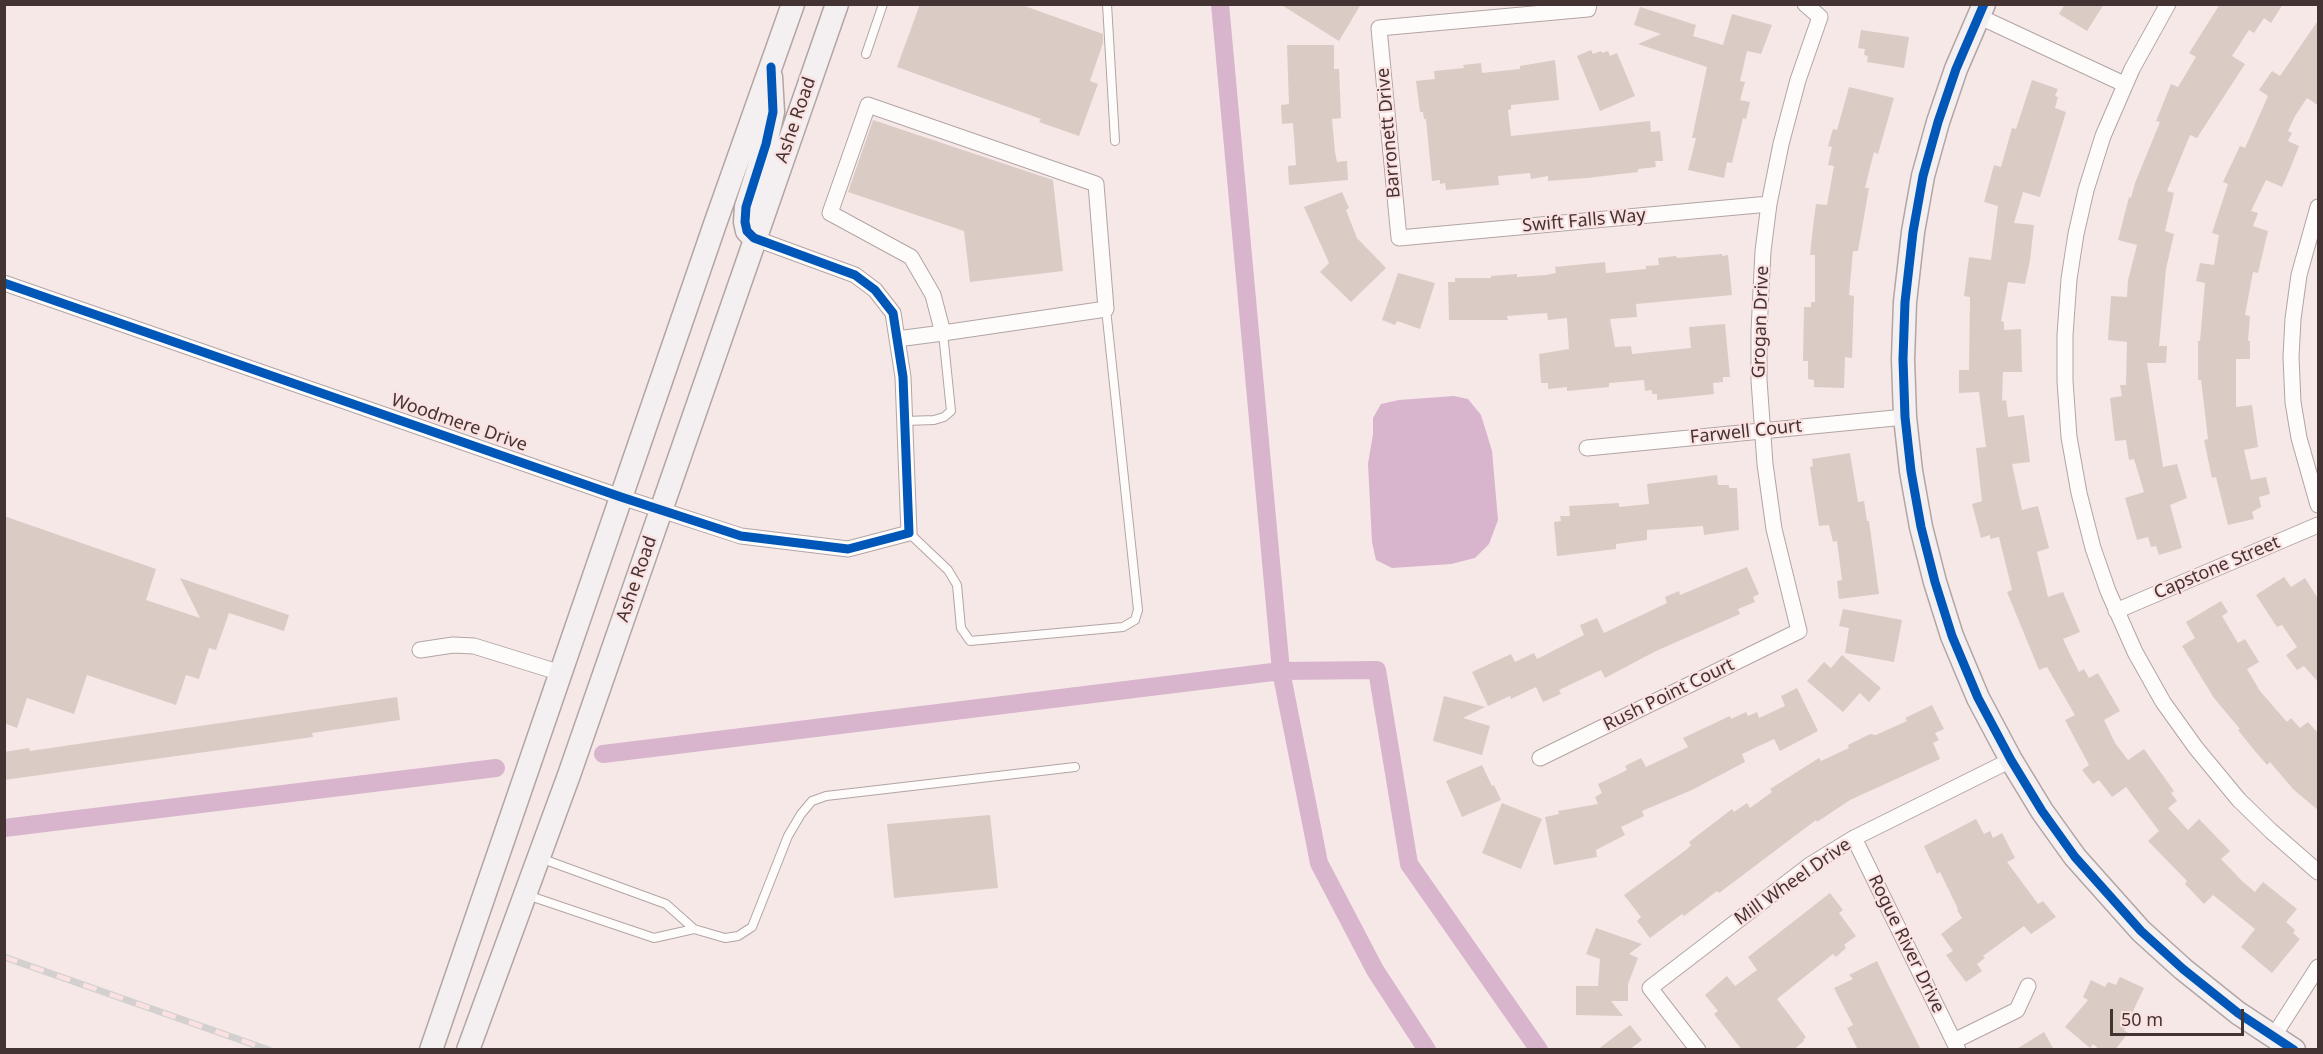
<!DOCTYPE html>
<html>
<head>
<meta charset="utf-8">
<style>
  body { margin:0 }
  #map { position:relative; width:2323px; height:1054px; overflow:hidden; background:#f5e8e7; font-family:"Noto Sans",sans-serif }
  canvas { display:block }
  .frame { position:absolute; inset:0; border:6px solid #433332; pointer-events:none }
  .scale { position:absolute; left:2110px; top:1009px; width:134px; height:27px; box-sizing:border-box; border:3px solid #433332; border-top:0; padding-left:8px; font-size:18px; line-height:21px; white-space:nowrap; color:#433332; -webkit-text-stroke:4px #fbe2e1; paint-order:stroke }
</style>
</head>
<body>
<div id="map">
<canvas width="2323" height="1054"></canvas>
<div class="frame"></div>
<div class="scale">50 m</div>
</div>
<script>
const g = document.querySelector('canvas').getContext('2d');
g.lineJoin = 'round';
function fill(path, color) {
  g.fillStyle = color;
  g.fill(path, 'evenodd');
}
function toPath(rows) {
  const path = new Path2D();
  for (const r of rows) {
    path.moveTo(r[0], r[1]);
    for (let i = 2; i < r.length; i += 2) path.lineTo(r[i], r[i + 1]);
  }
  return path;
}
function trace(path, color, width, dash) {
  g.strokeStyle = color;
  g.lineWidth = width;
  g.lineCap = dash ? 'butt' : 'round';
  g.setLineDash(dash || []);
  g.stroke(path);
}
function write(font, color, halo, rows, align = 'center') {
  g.font = font + ' "Noto Sans",sans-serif';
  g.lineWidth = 4.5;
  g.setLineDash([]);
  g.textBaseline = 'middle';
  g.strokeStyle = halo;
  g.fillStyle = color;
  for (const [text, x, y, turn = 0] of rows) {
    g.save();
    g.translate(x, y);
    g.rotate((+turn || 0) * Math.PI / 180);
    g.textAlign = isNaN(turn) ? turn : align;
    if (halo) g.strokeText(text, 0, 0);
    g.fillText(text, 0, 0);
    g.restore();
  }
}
fill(toPath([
  [1454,396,1468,399,1481,415,1492,451,1498,520,1489,544,1475,558,1451,564,1392,568,1376,560,1372,542,1368,464,1373,434,1373,418,1381,404,1399,400]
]), '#d8b4cd');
trace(toPath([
  [1220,4,1281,671,1319,863,1375,970,1427,1050],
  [603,754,1281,671,1377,670,1409,864,1539,1050],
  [4,828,496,768]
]), '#d8b4cd', 18);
fill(toPath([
  [920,4,1019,4,1103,34,1103,43,1090,81,1098,84,1079,136,1039,122,1041,119,897,67],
  [1280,4,1361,4,1339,41],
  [2065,4,2104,4,2087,31,2059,14],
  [2220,4,2283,4,2271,23,2264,18,2254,33,2249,30,2232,56,2245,64,2197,138,2190,135,2167,191,2174,193,2165,231,2174,234,2166,269,2159,346,2167,346,2166,363,2147,363,2163,467,2177,464,2187,498,2170,505,2182,548,2159,555,2156,546,2151,547,2148,537,2137,540,2125,498,2144,492,2134,459,2129,460,2126,440,2115,441,2110,398,2122,396,2120,385,2126,385,2127,342,2108,340,2111,296,2127,297,2128,280,2137,245,2118,240,2129,197,2131,198,2135,183,2160,122,2156,121,2171,84,2178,87,2196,57,2189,53],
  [1640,7,1696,25,1693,36,1723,45,1732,14,1772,25,1761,54,1747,51,1740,81,1745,82,1740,100,1750,102,1746,119,1743,118,1732,163,1727,162,1724,178,1688,170,1696,138,1692,138,1707,67,1638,44,1661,34,1634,25],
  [2319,19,2319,106,2307,98,2295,116,2288,131,2292,133,2288,141,2299,146,2290,169,2282,187,2266,180,2251,211,2258,213,2253,226,2268,231,2258,273,2253,272,2245,315,2250,316,2248,341,2250,341,2250,359,2236,359,2236,407,2252,405,2258,447,2244,450,2251,480,2266,477,2270,494,2259,497,2261,507,2252,512,2254,519,2228,525,2216,477,2212,478,2204,440,2208,439,2201,380,2198,380,2198,341,2200,341,2205,283,2196,281,2200,263,2214,265,2219,235,2212,233,2228,184,2223,182,2240,146,2245,148,2268,96,2259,90,2272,71,2280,76],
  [1861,30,1909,37,1904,68,1867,62,1868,56,1864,55,1865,49,1858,48],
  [1287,45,1334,45,1334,69,1339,69,1341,118,1332,119,1335,152,1337,162,1347,161,1348,180,1289,185,1288,166,1296,165,1293,123,1282,124,1281,105,1289,104],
  [1591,50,1593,54,1601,51,1602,53,1608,51,1610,56,1617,53,1635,96,1600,111,1577,56],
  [1555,60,1559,100,1511,105,1511,109,1508,110,1511,136,1650,121,1651,132,1660,131,1663,161,1655,161,1656,167,1638,169,1638,172,1587,178,1548,181,1548,176,1531,179,1530,173,1498,176,1499,185,1446,190,1445,183,1440,184,1440,180,1432,181,1426,119,1424,119,1423,112,1420,112,1416,81,1435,79,1434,71,1464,68,1463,65,1481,63,1482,73,1520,69,1520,66],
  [2032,80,2058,89,2055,96,2058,97,2055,108,2066,112,2040,197,2023,192,2014,223,2034,225,2030,260,2025,284,2008,282,2001,321,2004,322,2004,330,2021,329,2022,372,2003,372,2002,401,2006,400,2008,417,2024,415,2030,462,2012,464,2022,510,2038,506,2049,548,2037,552,2048,597,2063,592,2080,632,2063,639,2069,652,2079,672,2084,669,2089,678,2098,673,2120,711,2104,720,2115,743,2128,760,2144,749,2174,791,2171,793,2177,801,2168,808,2188,830,2199,819,2230,851,2221,859,2242,881,2255,892,2263,882,2297,909,2286,922,2295,930,2293,933,2300,939,2272,973,2241,947,2255,929,2213,895,2204,904,2185,884,2187,881,2148,841,2159,831,2126,787,2112,797,2099,780,2093,784,2082,770,2089,765,2065,720,2075,715,2047,667,2039,670,2007,592,2012,590,1999,537,1990,539,1990,535,1981,538,1972,504,1982,501,1976,448,1986,447,1979,392,1959,393,1959,370,1969,370,1970,297,1964,296,1969,257,1991,260,1998,206,1984,202,1994,165,2001,167,2012,128,2016,129],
  [1849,87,1894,98,1878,154,1874,152,1865,188,1869,188,1858,251,1853,251,1849,295,1854,296,1852,358,1845,357,1844,388,1814,387,1814,380,1808,379,1808,361,1803,361,1804,307,1811,307,1811,302,1815,302,1815,255,1810,255,1813,227,1816,204,1827,205,1834,166,1828,165,1832,147,1828,146,1833,129,1837,130],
  [873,120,1053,180,1063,271,970,282,964,231,848,192],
  [1342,192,1349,208,1346,210,1357,238,1386,268,1351,302,1320,272,1329,263,1304,207],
  [1722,254,1722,256,1728,255,1732,295,1636,304,1637,317,1610,319,1615,347,1631,346,1632,354,1691,348,1689,327,1725,324,1730,377,1723,377,1723,382,1713,383,1714,394,1657,400,1657,394,1652,394,1652,390,1645,391,1644,380,1609,383,1609,387,1567,391,1567,387,1548,389,1548,383,1541,383,1539,354,1569,349,1567,318,1548,320,1547,313,1507,316,1508,320,1449,320,1448,282,1455,282,1455,278,1491,278,1491,276,1517,274,1517,277,1546,275,1556,273,1555,267,1605,262,1606,273,1646,269,1646,266,1659,265,1658,258,1676,256,1677,258],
  [1398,273,1435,283,1420,329,1397,321,1395,325,1382,320],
  [1850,453,1858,502,1864,501,1867,521,1869,521,1879,594,1839,599,1837,581,1842,580,1837,541,1833,542,1829,525,1819,526,1810,467,1813,466,1812,459],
  [1717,475,1718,485,1729,485,1729,488,1737,488,1739,530,1704,535,1703,526,1647,530,1647,540,1616,544,1616,549,1557,556,1554,522,1561,521,1560,516,1570,516,1569,506,1619,503,1619,507,1649,504,1647,484],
  [4,516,156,569,146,600,200,618,180,578,289,615,284,631,229,613,216,650,209,648,199,679,186,675,176,705,87,675,74,714,27,698,17,728,4,723],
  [1747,567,1759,594,1753,597,1755,602,1738,609,1740,614,1656,651,1605,678,1601,670,1559,690,1561,694,1543,702,1536,687,1511,699,1510,696,1488,706,1472,672,1511,654,1515,662,1534,653,1537,659,1584,635,1580,625,1597,618,1604,633,1667,603,1665,597,1679,591,1680,595],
  [2284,577,2291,587,2305,578,2319,600,2319,683,2304,666,2297,670,2286,655,2297,647,2282,625,2277,627,2256,595],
  [2221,601,2228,612,2222,616,2238,643,2245,639,2259,662,2247,669,2260,691,2287,722,2291,718,2300,728,2308,722,2319,734,2319,811,2293,789,2270,762,2267,765,2254,750,2238,730,2240,729,2214,698,2182,646,2195,638,2186,622],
  [1843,609,1902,620,1894,662,1845,653,1849,628,1839,626],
  [1842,655,1881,688,1869,702,1860,693,1843,712,1807,681,1824,662,1831,668],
  [1797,688,1818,731,1780,751,1774,739,1742,754,1745,762,1692,790,1642,811,1644,816,1621,827,1625,835,1596,850,1597,857,1554,865,1545,817,1559,814,1558,811,1598,804,1595,797,1602,793,1598,784,1627,770,1625,766,1641,758,1646,767,1688,747,1683,738,1730,716,1731,719,1746,712,1748,716,1757,712,1759,718,1785,706,1781,696],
  [1444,696,1485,707,1463,718,1490,726,1482,755,1433,741],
  [397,697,400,720,312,733,313,737,4,780,4,752,29,748,30,751],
  [1932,705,1944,729,1935,733,1939,740,1933,743,1940,759,1850,800,1817,822,1816,820,1719,893,1717,891,1684,916,1682,914,1650,938,1637,921,1641,917,1624,895,1686,850,1691,845,1689,842,1732,809,1734,812,1747,803,1750,808,1772,792,1770,789,1819,758,1821,761,1849,748,1848,745,1870,734,1876,735,1907,721,1905,718],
  [1482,765,1492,786,1494,785,1501,800,1462,817,1446,781],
  [1502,803,1542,819,1521,869,1482,853],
  [990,815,998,888,894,898,887,824],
  [1976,819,1984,834,1990,831,1993,838,2002,833,2015,858,2007,862,2038,904,2043,901,2056,917,2031,934,2024,926,1983,956,1985,958,1977,964,1982,971,1966,982,1946,955,1953,951,1941,934,1962,918,1957,910,1958,909,1940,872,1937,874,1924,846],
  [1830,893,1843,910,1839,913,1856,936,1844,945,1846,948,1836,957,1833,954,1777,999,1806,1037,1803,1040,1804,1041,1793,1050,1742,1050,1714,1014,1718,1011,1705,995,1727,976,1735,986,1757,970,1748,957],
  [1596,928,1642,944,1629,954,1638,958,1628,984,1628,1001,1611,1001,1623,1016,1576,1015,1576,986,1598,986,1600,959,1586,954],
  [1877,961,1885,978,1921,1050,1858,1050,1847,1028,1853,1025,1834,988,1853,979,1849,975],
  [2120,977,2144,988,2124,1030,2128,1033,2115,1050,2100,1050,2093,1044,2090,1048,2065,1027,2088,1000,2083,997,2091,980,2105,987,2108,982,2116,985],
  [1630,1025,1642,1040,1629,1050,1597,1050],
  [2044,1032,2054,1050,2015,1050]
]), '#dbcbc5');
const lane = toPath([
  [1107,4,1115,141],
  [866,54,883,4],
  [905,421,934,420,944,417,951,411,943,333],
  [909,533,948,570,957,585,961,628,970,641,1123,627,1135,620,1138,610,1106,309],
  [540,858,666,904,694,929,725,938,738,936,752,927,788,836,801,814,812,801,826,796,1075,767],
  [527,895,654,938,694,929]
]);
const street = toPath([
  [1589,4,1588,9,1379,28,1399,238,1769,204],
  [2168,4,2132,69,2103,136,2086,190,2076,234,2069,279,2065,335,2065,381,2069,437,2079,493,2093,548,2108,591,2135,652,2163,702,2196,748,2239,800,2271,831,2318,872],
  [1978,16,2124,84],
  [2318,207,2299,275,2293,319,2291,357,2293,402,2299,438,2318,505],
  [4,283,621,497,741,536,848,549,909,533,903,377,893,313,875,290,855,275,754,238],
  [897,339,943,333,1106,309,1096,184,868,105,830,213,911,257,933,295,943,333],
  [1587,448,1905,417],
  [2116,611,2318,525],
  [420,650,453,645,474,646,561,673],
  [1540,758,1799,631,1774,529,1765,464,1759,380,1759,331,1763,251,1769,204,1781,144,1798,80,1820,17,1805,4],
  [1854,838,1958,1050],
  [2273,1037,2318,967],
  [1954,1041,2017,1010,2028,986],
  [1698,1050,1650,988,1810,865,1854,838,2011,760]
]);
const secondary = toPath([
  [1984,4,1956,69,1938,122,1923,176,1913,232,1905,302,1903,359,1905,417,1911,471,1921,527,1935,582,1952,636,1978,698,2011,760,2042,811,2075,857,2141,931,2183,969,2238,1013,2294,1050],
  [754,238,747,231,745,222,746,207,766,144,773,112,771,77],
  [431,1050,715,224,793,4],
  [468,1050,569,775,837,4]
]);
trace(lane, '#b2a5a4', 10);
trace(street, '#b2a5a4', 17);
trace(secondary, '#b2a5a4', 25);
trace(lane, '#fefcfb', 8);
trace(street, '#fefcfb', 15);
trace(secondary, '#f4eff0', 22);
const rail = toPath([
  [4,957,269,1050]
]);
trace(rail, '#d4d0d0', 7);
trace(rail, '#fbe2e1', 4.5, [14]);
trace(toPath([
  [1984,4,1956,69,1938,122,1923,176,1913,232,1905,302,1903,359,1905,417,1911,471,1921,527,1935,582,1952,636,1978,698,2011,760,2042,811,2075,857,2141,931,2183,969,2238,1013,2294,1050],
  [4,283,621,497,741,536,848,549,909,533,903,377,893,313,875,290,855,275,754,238,747,231,745,222,746,207,766,144,773,112,771,67]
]), '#0057b8', 9);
write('18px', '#433332', '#fbe2e1', [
  ["Ashe Road",796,120,-71],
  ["Barronett Drive",1389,133,-95],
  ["Swift Falls Way",1584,221,-5],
  ["Grogan Drive",1761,322,-88],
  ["Woodmere Drive",459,423,19],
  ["Farwell Court",1746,432,-6],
  ["Capstone Street",2217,568,-23],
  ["Ashe Road",637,579,-71],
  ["Rush Point Court",1669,695,-26],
  ["Mill Wheel Drive",1793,882,-35],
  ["Rogue River Drive",1906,944,64]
]);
</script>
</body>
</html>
